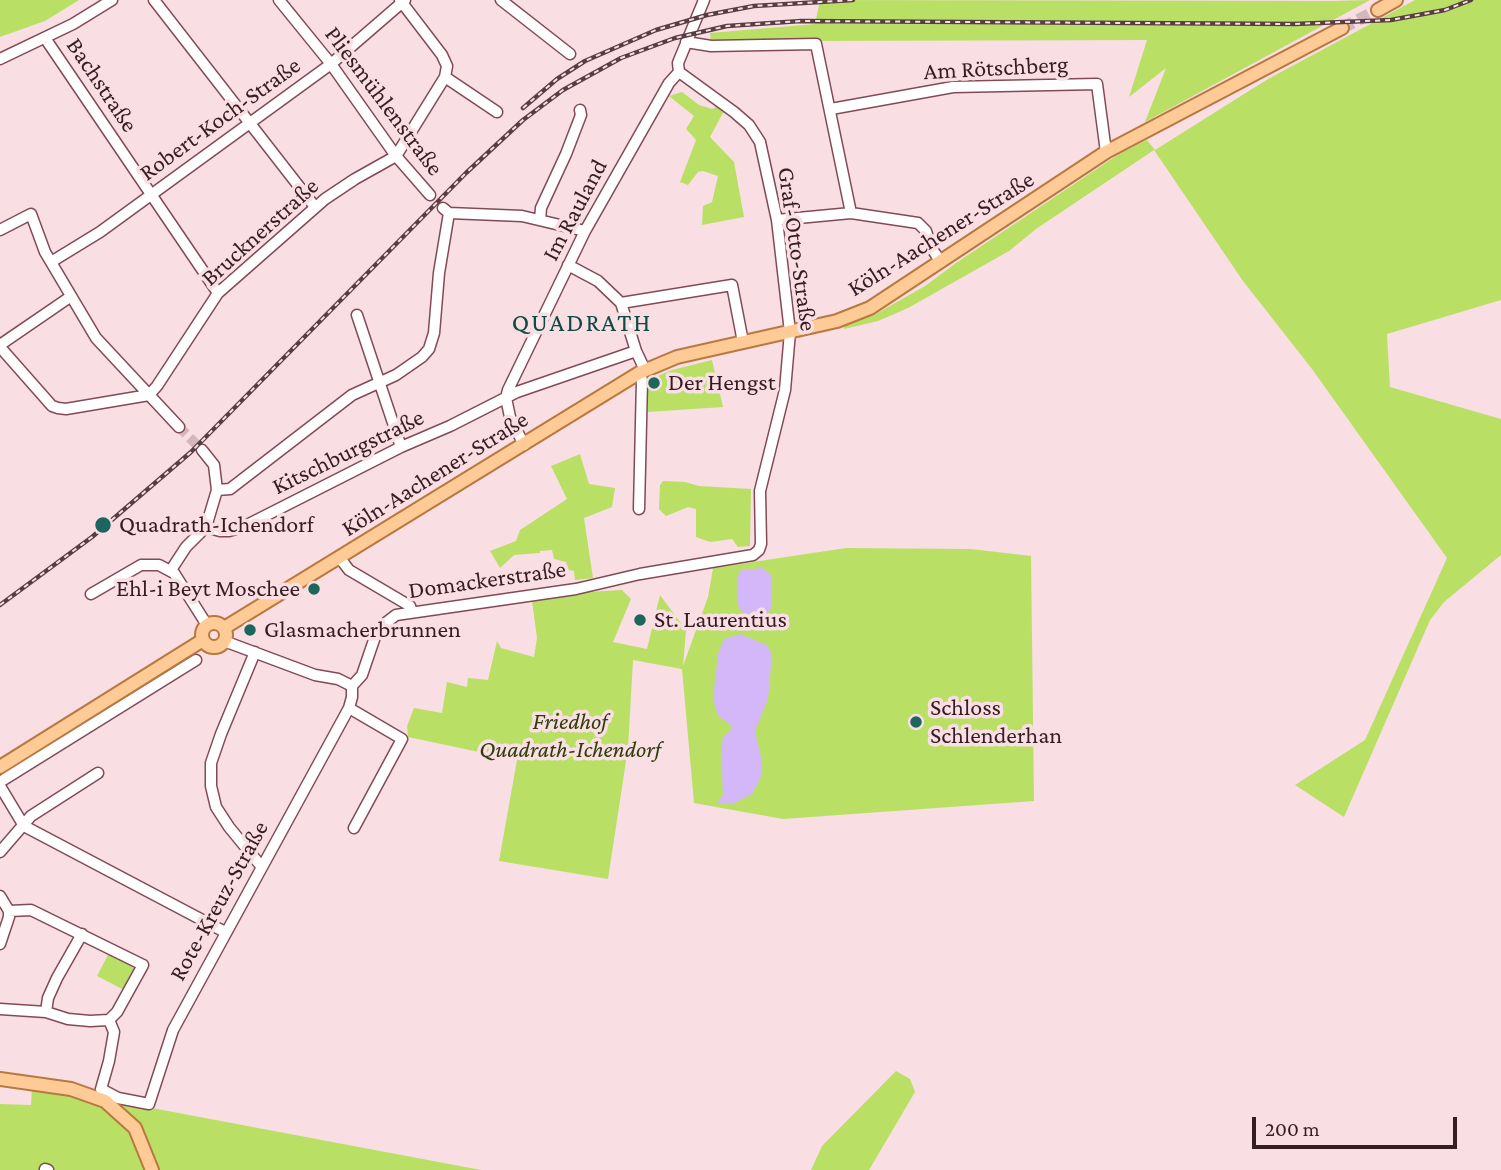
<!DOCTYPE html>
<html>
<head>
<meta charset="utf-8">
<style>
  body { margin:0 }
  #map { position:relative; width:1501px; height:1170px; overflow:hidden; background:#f9dee3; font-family:"Crimson Pro",serif }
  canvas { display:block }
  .scale { position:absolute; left:1252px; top:1117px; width:205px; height:32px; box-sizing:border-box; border:4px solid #351d23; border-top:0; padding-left:9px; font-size:21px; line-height:24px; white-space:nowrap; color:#351d23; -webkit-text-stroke:5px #f9dee3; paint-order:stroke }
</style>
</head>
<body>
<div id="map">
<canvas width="1501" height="1170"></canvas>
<div class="scale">200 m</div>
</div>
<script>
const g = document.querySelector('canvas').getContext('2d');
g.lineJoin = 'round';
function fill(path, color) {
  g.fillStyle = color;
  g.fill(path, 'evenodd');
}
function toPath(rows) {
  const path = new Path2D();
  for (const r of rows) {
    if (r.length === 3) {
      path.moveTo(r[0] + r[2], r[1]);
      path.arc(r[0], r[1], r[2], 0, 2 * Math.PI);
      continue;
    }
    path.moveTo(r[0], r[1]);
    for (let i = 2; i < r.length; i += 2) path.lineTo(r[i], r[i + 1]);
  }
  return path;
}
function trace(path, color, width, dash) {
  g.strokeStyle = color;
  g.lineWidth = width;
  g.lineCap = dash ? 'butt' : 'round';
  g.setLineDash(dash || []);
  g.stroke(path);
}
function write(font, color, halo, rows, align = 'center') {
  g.font = font + ' "Crimson Pro",serif';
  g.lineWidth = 7;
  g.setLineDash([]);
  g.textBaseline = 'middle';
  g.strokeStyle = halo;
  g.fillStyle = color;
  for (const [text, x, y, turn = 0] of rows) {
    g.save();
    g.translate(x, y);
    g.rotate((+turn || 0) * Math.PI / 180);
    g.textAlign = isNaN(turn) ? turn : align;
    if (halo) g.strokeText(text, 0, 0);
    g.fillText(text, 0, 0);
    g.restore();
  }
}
fill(toPath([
  [0,0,79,0,45,21,0,37],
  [820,0,1333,1,1370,0,1145,122,1166,68,1129,97,1147,40,813,41,711,44,710,33,815,24],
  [1415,0,1501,0,1501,300,1387,334,1390,387,1501,419,1501,555,1444,602,1430,620,1344,817,1295,785,1365,740,1447,558,1312,369,1243,281,1154,150,1036,229,1009,251,908,308,878,321,844,329,844,325,874,315,925,286,956,263,1119,154,1147,140,1155,150,1268,79],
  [682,92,699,105,712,109,718,106,724,111,710,137,734,162,744,217,702,225,703,206,712,202,718,176,703,171,698,172,688,185,680,182,696,140,686,129,694,116,669,96],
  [712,360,723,407,648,412,646,381,672,370],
  [580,454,589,484,615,488,612,507,584,518,593,578,575,580,574,571,569,570,566,562,554,559,552,550,540,551,540,553,514,555,500,568,490,551,516,541,520,530,567,499,551,466],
  [663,481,685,482,699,486,751,489,750,546,738,547,732,539,710,542,696,537,696,509,688,507,666,516,659,509,660,485],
  [846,548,971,549,1031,556,1034,801,783,819,694,803,682,669,633,660,628,748,608,879,499,861,517,760,408,737,407,726,414,708,442,713,447,682,467,687,468,678,488,680,497,641,501,648,534,657,537,638,532,601,588,592,622,590,631,599,613,642,647,649,660,595,686,630,683,666,708,597,713,568],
  [110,951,131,962,135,973,126,991,97,976],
  [896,1071,910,1079,915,1092,869,1170,811,1170,822,1146],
  [32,1089,67,1096,114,1098,152,1108,481,1170,0,1170,0,1104,31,1105]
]), '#b9e065');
fill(toPath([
  [763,568,772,576,772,607,766,614,743,613,738,605,738,576,741,570],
  [740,634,767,645,772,655,768,699,755,731,762,761,762,775,752,794,733,804,723,804,717,803,723,795,721,751,723,737,732,729,731,725,718,716,713,699,718,654,724,639]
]), '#d4b7f9');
trace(toPath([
  [179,427,202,450]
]), '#d2b7bd', 10, [10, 5]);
trace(toPath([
  [1342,28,1378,10]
]), '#d2b7bd', 12, [12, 6]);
const minor = toPath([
  [154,0,315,207],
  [279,0,331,64,396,156,430,195],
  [501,0,570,54],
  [45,38,218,293],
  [686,42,711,46,816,44,851,213],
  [0,59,73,24,112,0],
  [445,77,497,112],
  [831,109,953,87,1097,84,1106,152],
  [443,208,449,213,522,216,585,231],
  [540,220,541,208,566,154,581,115,580,110],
  [777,220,851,213,918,223,926,231,932,249,941,262],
  [0,230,31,214,45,252,96,338,179,427],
  [51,262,100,232,331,64,405,0],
  [568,265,598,281,621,303,636,351,645,370],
  [621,303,732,285,743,342],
  [357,315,401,447],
  [0,345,70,297],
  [0,347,52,406,58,408,66,409,149,395],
  [639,373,642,380,639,509],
  [149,395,157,386,218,293,325,199,355,179,396,156,445,77,447,66,442,55,400,0],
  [524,445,510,417,506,398,508,390,585,231,669,83,679,72,678,63,704,0],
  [217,490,230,489,352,395,396,375,422,357,429,349,434,333,439,273,449,213],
  [206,527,220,531,229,531,245,526,401,447,450,426,517,392,636,351],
  [339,557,349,570,410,606,412,612],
  [171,570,186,547,206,527,217,490,214,465,202,450],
  [91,594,141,565,159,565,174,573,207,625],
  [224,641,315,675,338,679,352,686,362,675,376,634,383,625,396,615,576,589,640,574,753,555,759,550,761,544,760,491,785,390,790,332,777,220,760,142,749,125,734,112,679,72],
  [255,652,221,734,211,763,211,786,216,807,229,827,261,866],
  [349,708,402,739,354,828],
  [0,782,196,660],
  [0,786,24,826,225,932],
  [0,852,31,816,98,773],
  [0,896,9,911,9,917,0,944],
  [0,1009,46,1012,68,1019,90,1021,109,1020,117,1012,143,965,31,910,9,911],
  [46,1012,48,998,57,978,82,934],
  [109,1020,114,1032,109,1061,101,1089,118,1098,149,1104,173,1030,349,708,352,697,352,686],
  [45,1169,48,1170]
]);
const major = toPath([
  [1378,10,1396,0],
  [214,635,12],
  [224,628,639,373,677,357,837,321,870,308,1106,152,1342,28],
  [0,767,203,640],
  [0,1079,71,1089,105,1101,135,1128,152,1170]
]);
trace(minor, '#824a58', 13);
trace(major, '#b87840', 16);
trace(minor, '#fff', 10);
trace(major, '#fecb96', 12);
const rail = toPath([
  [523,108,557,79,585,61,656,30,707,15,754,6,853,0],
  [0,605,92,537,191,452,466,173,523,120,563,90,621,58,675,38,727,26,801,21,1295,24,1391,20,1445,10,1471,0]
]);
trace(rail, '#573e44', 4.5);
trace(rail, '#f9dee3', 2, [5]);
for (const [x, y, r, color] of [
  [654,383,7,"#1c665e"],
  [103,525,9,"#1c665e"],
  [314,589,7,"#1c665e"],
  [640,620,7,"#1c665e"],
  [250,630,7,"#1c665e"],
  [916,722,7,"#1c665e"]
]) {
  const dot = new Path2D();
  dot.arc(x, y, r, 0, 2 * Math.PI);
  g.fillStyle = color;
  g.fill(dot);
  trace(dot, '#f9dee3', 2.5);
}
write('24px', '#351d23', '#f9dee3', [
  ["Am Rötschberg",996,68,-3],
  ["Bachstraße",102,85,56],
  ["Pliesmühlenstraße",384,101,53],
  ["Robert-Koch-Straße",220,119,-36],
  ["Im Rauland",575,210,-62],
  ["Brucknerstraße",260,232,-42],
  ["Köln-Aachener-Straße",941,234,-32],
  ["Graf-Otto-Straße",797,249,82],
  ["Kitschburgstraße",348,452,-26],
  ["Köln-Aachener-Straße",435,474,-32],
  ["Domackerstraße",487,580,-8],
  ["Rote-Kreuz-Straße",219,901,-61]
]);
write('24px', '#351d23', '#f9dee3', [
  ["Der Hengst",668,383],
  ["Quadrath-Ichendorf",119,525],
  ["Ehl-i Beyt Moschee",300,589,"right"],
  ["St. Laurentius",654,620],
  ["Glasmacherbrunnen",264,630],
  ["Schloss",930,708],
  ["Schlenderhan",930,736]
], 'left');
write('italic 24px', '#2e3d09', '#f9dee3', [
  ["Friedhof",570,722],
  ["Quadrath-Ichendorf",570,750]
]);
g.letterSpacing = '2px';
write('26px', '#0d4a44', '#f9dee3', [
  ["QUADRATH",582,323]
]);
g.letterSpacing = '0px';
</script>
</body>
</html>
